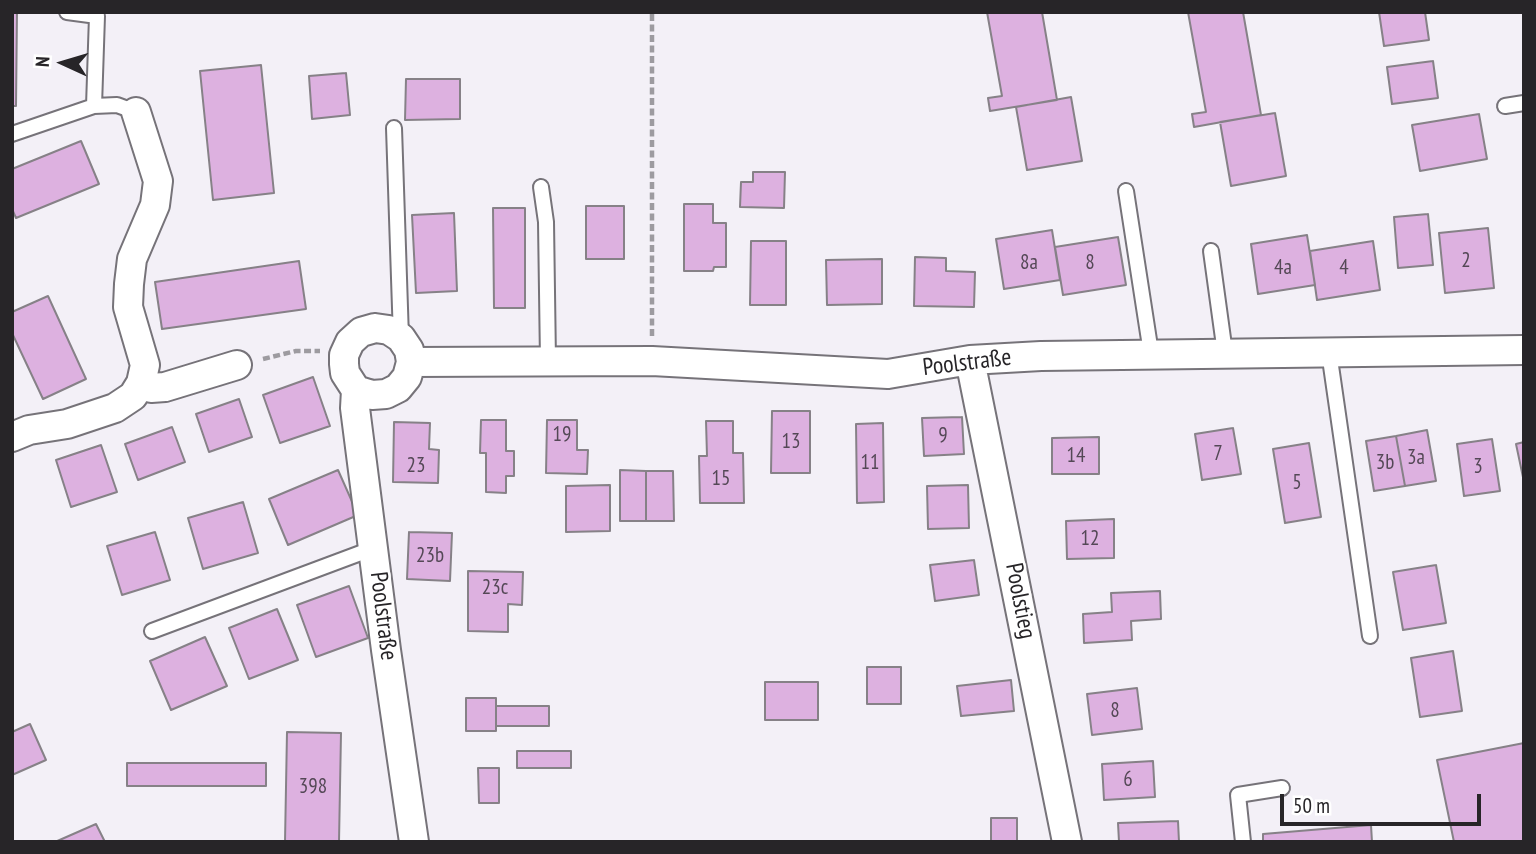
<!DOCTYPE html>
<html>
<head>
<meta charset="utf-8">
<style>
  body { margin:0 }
  #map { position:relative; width:1536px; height:854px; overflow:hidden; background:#f3f0f7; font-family:"PT Sans Narrow",sans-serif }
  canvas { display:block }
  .frame { position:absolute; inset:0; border:14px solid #272528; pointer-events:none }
  .north { position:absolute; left:28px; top:28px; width:70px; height:70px; -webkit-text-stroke:5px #fff; paint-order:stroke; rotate:274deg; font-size:19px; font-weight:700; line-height:28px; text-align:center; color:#272528 }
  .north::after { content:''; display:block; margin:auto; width:24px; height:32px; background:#272528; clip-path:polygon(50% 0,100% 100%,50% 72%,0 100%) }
  .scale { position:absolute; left:1280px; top:794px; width:201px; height:32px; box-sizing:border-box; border:4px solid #272528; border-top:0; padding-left:9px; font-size:21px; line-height:24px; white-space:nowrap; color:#272528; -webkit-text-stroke:5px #fff; paint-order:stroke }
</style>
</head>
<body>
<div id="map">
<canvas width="1536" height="854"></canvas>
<div class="frame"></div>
<div class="north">N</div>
<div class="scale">50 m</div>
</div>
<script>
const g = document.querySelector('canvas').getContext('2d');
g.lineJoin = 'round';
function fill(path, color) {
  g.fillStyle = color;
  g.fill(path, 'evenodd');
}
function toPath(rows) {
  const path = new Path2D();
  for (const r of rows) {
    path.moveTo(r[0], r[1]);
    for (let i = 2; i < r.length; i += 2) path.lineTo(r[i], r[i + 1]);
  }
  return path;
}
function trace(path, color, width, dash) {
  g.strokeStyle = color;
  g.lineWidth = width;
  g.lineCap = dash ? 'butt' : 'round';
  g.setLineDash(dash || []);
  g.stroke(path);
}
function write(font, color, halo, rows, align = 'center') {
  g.font = font + ' "PT Sans Narrow",sans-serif';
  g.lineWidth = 5;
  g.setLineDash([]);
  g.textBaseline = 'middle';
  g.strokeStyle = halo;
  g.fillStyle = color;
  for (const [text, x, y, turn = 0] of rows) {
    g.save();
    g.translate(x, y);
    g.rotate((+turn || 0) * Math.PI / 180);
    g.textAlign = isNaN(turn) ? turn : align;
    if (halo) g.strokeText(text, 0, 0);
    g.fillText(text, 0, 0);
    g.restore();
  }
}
const building = toPath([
  [12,12,17,12,16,106,12,106,12,12],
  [987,12,1042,12,1057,100,990,111,988,98,1002,96,987,12],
  [1188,12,1243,12,1261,115,1194,127,1192,114,1206,112,1188,12],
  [1379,12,1425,12,1429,40,1384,46,1379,12],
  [1433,61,1438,98,1392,104,1387,67,1433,61],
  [261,65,274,193,213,200,200,71,261,65],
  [346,73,350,115,312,119,309,76,346,73],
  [406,79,460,79,460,119,405,120,406,79],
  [1071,97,1082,161,1027,170,1016,107,1071,97],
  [1275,113,1286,176,1231,186,1220,122,1275,113],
  [1479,114,1487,159,1420,171,1412,125,1479,114],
  [81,141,99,184,16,218,12,209,12,169,81,141],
  [753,172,785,172,784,208,740,207,741,182,753,182,753,172],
  [684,204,713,204,713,223,726,223,726,267,714,267,713,271,684,271,684,204],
  [586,206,624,206,624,259,586,259,586,206],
  [493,208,525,208,525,308,494,308,493,208],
  [454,213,457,291,416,293,412,215,454,213],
  [1428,214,1433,265,1398,268,1394,217,1428,214],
  [1488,228,1494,288,1445,293,1439,233,1488,228],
  [1052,230,1060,280,1004,289,996,239,1052,230],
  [1307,235,1315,285,1258,294,1251,244,1307,235],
  [1118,237,1126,285,1063,295,1055,247,1118,237],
  [751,241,786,241,786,305,750,305,751,241],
  [1373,241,1380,290,1317,300,1310,251,1373,241],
  [915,257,946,258,946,271,975,272,974,307,914,306,915,257],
  [882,259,882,304,827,305,826,260,882,259],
  [299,261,306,309,162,329,155,282,299,261],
  [48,296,86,379,43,399,12,333,12,312,48,296],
  [313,377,330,426,280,443,263,395,313,377],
  [239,399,252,437,209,452,196,414,239,399],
  [772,411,810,411,810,473,771,473,772,411],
  [962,417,964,454,924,456,922,418,962,417],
  [481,420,506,420,506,451,514,451,514,476,506,476,506,493,486,492,486,453,480,453,481,420],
  [547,420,577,420,577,450,588,450,587,474,546,473,547,420],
  [706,421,733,421,733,453,743,453,744,503,700,503,699,456,707,456,706,421],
  [394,422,430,423,429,449,439,450,438,483,393,482,394,422],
  [883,423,884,502,857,503,856,424,883,423],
  [172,427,185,462,138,480,125,444,172,427],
  [1233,428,1241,474,1202,480,1195,434,1233,428],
  [1427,430,1436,481,1405,486,1396,436,1427,430],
  [1396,436,1405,486,1374,491,1366,441,1396,436],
  [1099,437,1099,474,1052,474,1052,438,1099,437],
  [1492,439,1500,491,1464,496,1457,444,1492,439],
  [1524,442,1524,482,1516,444,1524,442],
  [1309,443,1321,517,1285,523,1273,449,1309,443],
  [101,445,117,492,71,507,56,460,101,445],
  [338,470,358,515,288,545,269,499,338,470],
  [620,470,646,471,646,521,620,521,620,470],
  [646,471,673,471,674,521,646,521,646,471],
  [610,485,610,531,566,532,566,486,610,485],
  [968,485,969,528,928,529,927,486,968,485],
  [243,502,258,553,203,569,188,518,243,502],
  [1114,519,1114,558,1067,559,1066,521,1114,519],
  [155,532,170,580,122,595,107,546,155,532],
  [409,532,452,533,450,581,407,579,409,532],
  [974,560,979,595,935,601,930,565,974,560],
  [1436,565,1446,623,1403,630,1393,572,1436,565],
  [468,571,523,572,522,605,508,604,508,632,468,631,468,571],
  [349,586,368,638,316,657,297,605,349,586],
  [1160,591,1161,619,1131,621,1132,640,1084,643,1083,614,1112,612,1111,593,1160,591],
  [277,609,298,660,249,679,229,628,277,609],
  [205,637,227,686,171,710,150,661,205,637],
  [1453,651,1462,711,1420,717,1411,658,1453,651],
  [867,667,901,667,901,704,867,704,867,667],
  [1011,680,1014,711,961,716,957,686,1011,680],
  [765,682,818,682,818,720,765,720,765,682],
  [1137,688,1142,729,1092,735,1087,694,1137,688],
  [466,698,496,698,496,731,466,731,466,698],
  [496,706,549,706,549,726,496,726,496,706],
  [30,724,46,760,12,775,12,732,30,724],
  [287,732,341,733,339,842,285,842,287,732],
  [1524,743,1524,842,1454,842,1437,760,1524,743],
  [517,751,571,751,571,768,517,768,517,751],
  [1153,761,1155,797,1104,800,1102,764,1153,761],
  [127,763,266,763,266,786,127,786,127,763],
  [478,768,499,768,499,803,479,803,478,768],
  [991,818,1017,818,1017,842,991,842,991,818],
  [1178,821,1179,842,1119,842,1118,823,1178,821],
  [96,824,105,842,55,842,96,824],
  [1371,825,1372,842,1263,842,1263,834,1371,825]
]);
fill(building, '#ddb1e0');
trace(building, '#868187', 2);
const lane = toPath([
  [67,12,97,16,94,106],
  [1505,106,1524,103],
  [394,128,401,338],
  [12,134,94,106,117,105,136,112],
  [541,187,546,222,548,361],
  [1126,191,1151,353],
  [1211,251,1225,353],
  [1329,352,1370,636],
  [152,631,374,548],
  [1243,842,1238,795,1282,788]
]);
const street = toPath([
  [375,328,389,330,401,338,409,350,411,362,407,377,398,388,386,394,372,395,356,390,345,373,344,364,344,355,350,342,361,332,375,328],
  [970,360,1067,842],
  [411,362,652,361,888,374,970,360,1041,356,1524,350],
  [141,383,151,388,165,387,237,365],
  [356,390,355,408,386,650,414,842],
  [12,437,29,430,67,424,115,408,133,396,141,383,145,365,128,307,129,284,132,259,155,205,158,181,136,112]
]);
trace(lane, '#767379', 18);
trace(street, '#767379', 32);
trace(toPath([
  [652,336,652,12],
  [263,359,296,351,320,351]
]), '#9d9ba0', 4.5, [7, 3.5]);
trace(lane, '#fff', 14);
trace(street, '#fff', 28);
write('21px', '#544856', null, [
  ["2",1466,261],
  ["8a",1029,263],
  ["8",1090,263],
  ["4a",1283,268],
  ["4",1344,268],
  ["19",562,435],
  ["9",943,436],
  ["13",791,442],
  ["7",1218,454],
  ["14",1076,456],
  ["3a",1416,458],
  ["11",870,463],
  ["3b",1385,463],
  ["23",416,466],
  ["3",1478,467],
  ["15",721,479],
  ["5",1297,483],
  ["12",1090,539],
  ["23b",430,556],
  ["23c",495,588],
  ["8",1115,711],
  ["6",1128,780],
  ["398",313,787]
]);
write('24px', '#272528', '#fff', [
  ["Poolstraße",967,363,-7],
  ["Poolstieg",1020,601,79],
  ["Poolstraße",383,616,83]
]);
</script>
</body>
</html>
